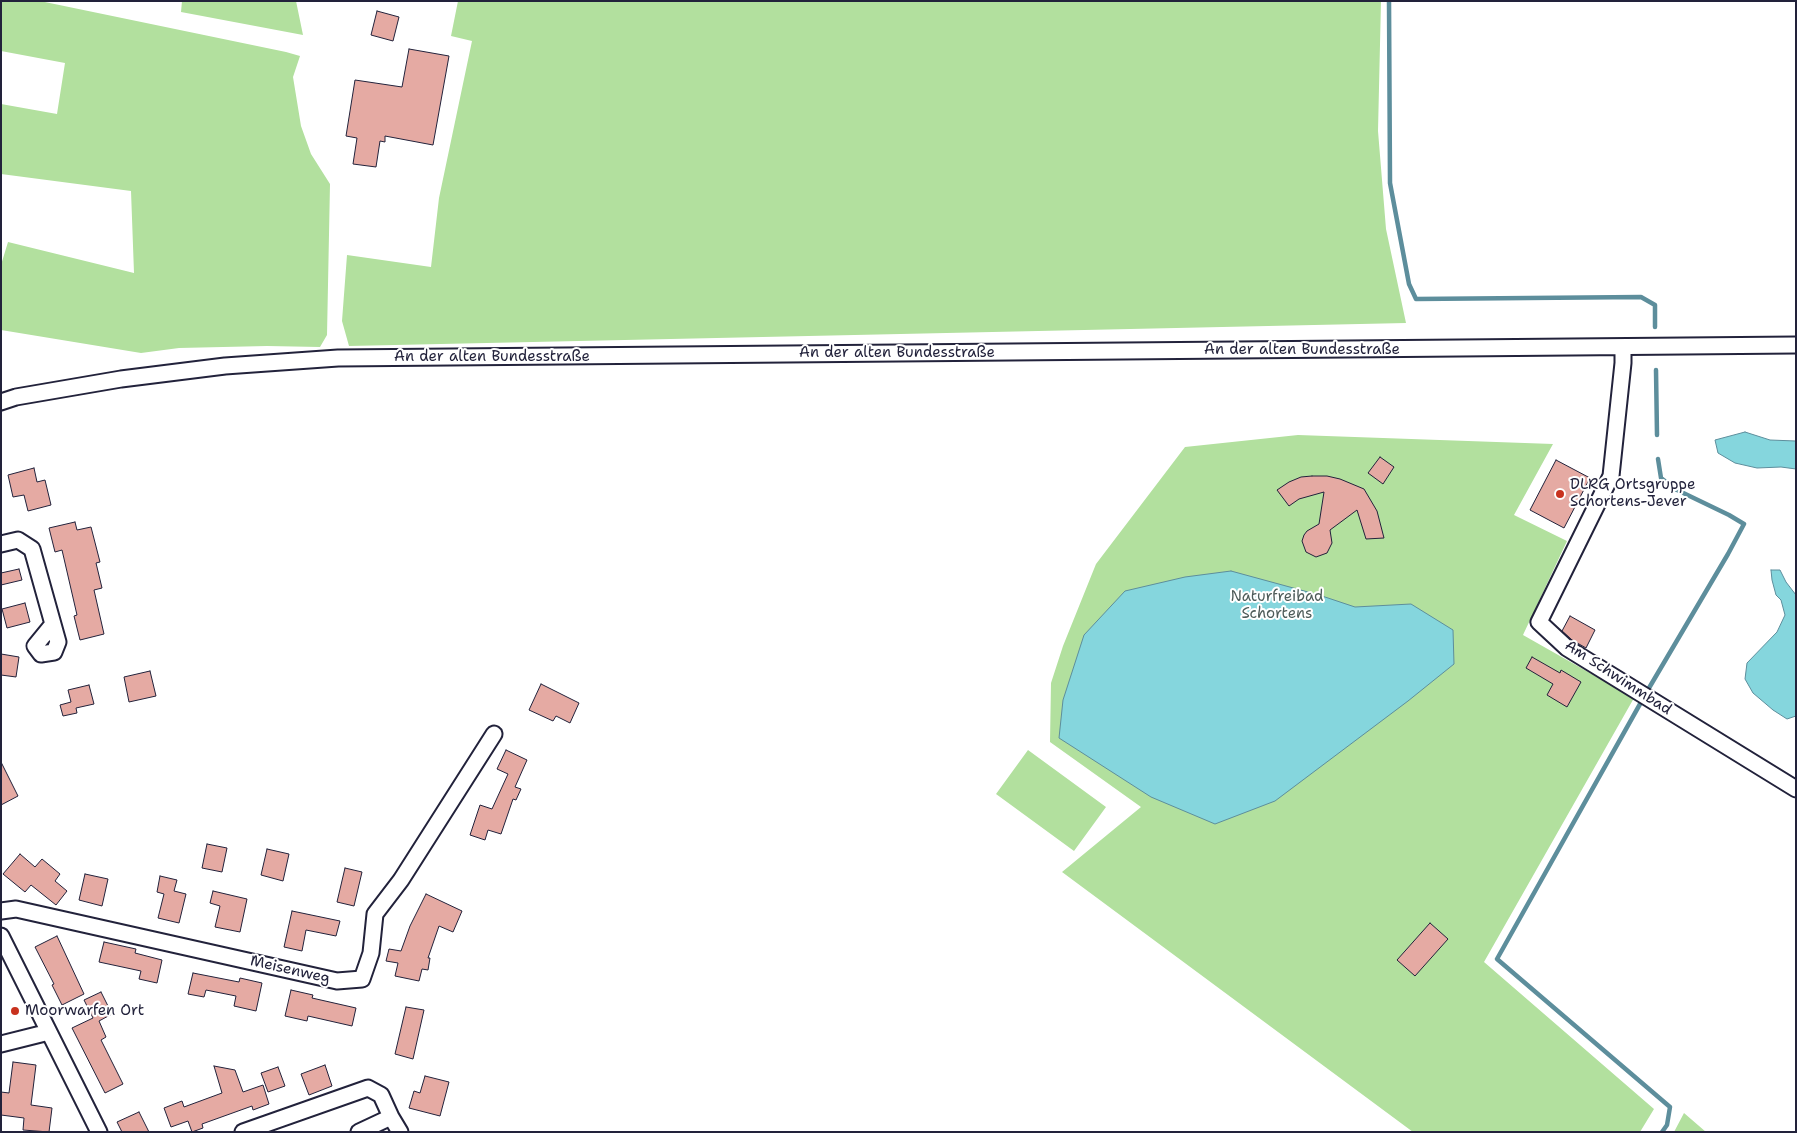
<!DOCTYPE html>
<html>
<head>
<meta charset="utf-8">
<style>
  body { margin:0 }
  #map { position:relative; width:1797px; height:1133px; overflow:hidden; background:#fff; font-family:"Shantell Sans",sans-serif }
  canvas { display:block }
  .frame { position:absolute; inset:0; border:2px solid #22223b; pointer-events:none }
</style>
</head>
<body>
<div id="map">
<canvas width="1797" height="1133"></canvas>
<div class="frame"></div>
</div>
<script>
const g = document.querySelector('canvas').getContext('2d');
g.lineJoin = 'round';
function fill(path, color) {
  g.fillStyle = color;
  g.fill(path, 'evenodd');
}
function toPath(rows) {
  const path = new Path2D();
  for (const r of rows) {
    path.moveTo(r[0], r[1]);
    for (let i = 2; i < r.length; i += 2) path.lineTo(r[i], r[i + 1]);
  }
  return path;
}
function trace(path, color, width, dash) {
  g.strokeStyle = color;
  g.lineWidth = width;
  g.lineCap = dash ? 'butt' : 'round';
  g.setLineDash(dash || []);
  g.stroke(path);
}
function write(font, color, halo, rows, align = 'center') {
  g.font = font + ' "Shantell Sans",sans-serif';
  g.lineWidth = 4;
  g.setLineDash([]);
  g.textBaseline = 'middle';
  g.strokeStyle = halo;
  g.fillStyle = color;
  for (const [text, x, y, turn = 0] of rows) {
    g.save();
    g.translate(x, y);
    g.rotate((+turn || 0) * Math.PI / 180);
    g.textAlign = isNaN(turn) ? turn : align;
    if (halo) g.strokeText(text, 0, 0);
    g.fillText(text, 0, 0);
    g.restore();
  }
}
fill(toPath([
  [1,1,40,1,286,52,300,56,293,77,301,126,311,154,330,184,327,335,320,347,267,346,179,348,141,353,1,330,1,265,8,242,134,273,131,191,1,174,1,104,57,114,65,63,1,51],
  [182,1,296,1,303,35,181,12],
  [458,1,1381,1,1378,131,1386,229,1406,323,349,346,342,321,347,255,431,267,439,198,472,41,451,36],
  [1298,435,1553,444,1514,515,1567,541,1523,635,1634,698,1484,962,1654,1109,1640,1132,1413,1132,1062,872,1141,807,1050,742,1051,683,1063,646,1096,564,1185,447],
  [1028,750,1106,807,1074,851,996,794],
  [1684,1113,1706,1132,1674,1132]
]), '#b2e09e');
const water = toPath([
  [1745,432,1770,440,1796,441,1796,469,1781,467,1757,468,1735,463,1718,453,1715,440,1745,432],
  [1771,570,1780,570,1786,582,1796,595,1796,716,1787,719,1773,710,1753,693,1745,679,1747,663,1777,632,1785,615,1781,600,1776,595,1772,580,1771,570],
  [1231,571,1319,595,1355,607,1411,604,1453,630,1454,664,1408,701,1275,801,1215,824,1151,797,1059,738,1063,700,1084,635,1125,591,1185,577,1231,571]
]);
fill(water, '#85d6dd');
trace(water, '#5d8e9c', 1);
trace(toPath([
  [1389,1,1390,183,1409,284,1416,299,1641,297,1655,305,1655,327],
  [1656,370,1657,435],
  [1658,459,1661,478,1675,489,1729,515,1744,524,1728,554,1649,688,1497,959,1670,1107,1667,1125,1662,1132]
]), '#5d8e9c', 4.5);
const building = toPath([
  [377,11,399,17,393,41,371,35,377,11],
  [409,49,449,56,433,145,385,136,385,142,380,141,376,167,353,164,357,138,346,136,355,80,402,87,409,49],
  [1380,457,1394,467,1383,484,1368,473,1380,457],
  [1556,460,1590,478,1564,528,1530,510,1556,460],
  [34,468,37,482,45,480,51,505,28,511,24,495,13,497,8,475,34,468],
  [1312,476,1327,476,1340,479,1364,489,1377,511,1384,538,1366,539,1357,510,1330,530,1332,543,1327,553,1316,557,1306,552,1302,541,1304,535,1307,531,1319,524,1324,492,1299,499,1289,506,1277,490,1289,482,1301,477,1312,476],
  [75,522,77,530,91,527,100,562,96,563,102,588,94,590,104,634,80,640,74,616,77,615,62,550,55,552,49,528,75,522],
  [19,569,22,580,1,585,1,573,19,569],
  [25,603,30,622,7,628,2,609,25,603],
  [1570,616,1595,630,1586,648,1572,640,1562,631,1570,616],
  [1,654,19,657,16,677,1,675,1,654],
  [1532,657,1560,673,1561,670,1581,682,1567,707,1547,695,1553,684,1526,668,1532,657],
  [150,671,156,696,129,702,124,677,150,671],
  [541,684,579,703,570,723,556,716,553,721,529,710,541,684],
  [89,685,94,704,76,708,77,713,63,716,60,705,71,702,68,690,89,685],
  [506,750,527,760,515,787,521,789,516,800,513,799,501,834,488,830,485,840,470,835,480,805,492,809,508,774,497,769,506,750],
  [1,762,18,796,1,805,1,762],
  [207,844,227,848,222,872,202,868,207,844],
  [267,849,289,854,283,881,261,875,267,849],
  [20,854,35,867,42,859,60,874,55,881,67,891,56,905,31,885,25,892,3,874,20,854],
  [345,868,362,872,354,906,337,902,345,868],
  [85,874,108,879,102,906,79,900,85,874],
  [160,876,177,880,174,891,186,894,179,923,158,918,164,894,157,892,160,876],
  [213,891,247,899,240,932,215,927,220,906,210,903,213,891],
  [426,894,462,911,453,932,439,926,428,958,430,958,428,970,422,969,419,981,395,976,398,963,386,961,389,949,401,951,410,926,426,894],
  [292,911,340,921,336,936,306,930,302,951,284,947,292,911],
  [1430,923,1448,939,1415,976,1397,960,1430,923],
  [57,936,84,994,62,1005,52,985,54,984,35,947,57,936],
  [104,942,136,949,135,953,162,960,157,983,139,979,141,971,99,962,104,942],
  [193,973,239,982,240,978,262,983,256,1011,234,1006,236,996,206,990,204,997,188,994,193,973],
  [291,990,313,995,312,998,356,1008,352,1026,308,1016,307,1021,285,1016,291,990],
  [101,992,112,1014,99,1021,106,1037,101,1040,123,1084,105,1093,72,1028,93,1018,84,1000,101,992],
  [406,1007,424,1010,413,1059,395,1054,406,1007],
  [13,1062,36,1065,31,1105,52,1108,49,1132,23,1130,24,1118,1,1115,1,1092,9,1093,13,1062],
  [325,1065,332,1086,309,1095,301,1074,325,1065],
  [214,1066,235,1070,243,1092,263,1085,269,1104,253,1110,252,1106,202,1124,203,1128,192,1132,188,1121,171,1127,164,1108,182,1101,184,1107,222,1093,214,1066],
  [278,1067,285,1086,268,1092,261,1073,278,1067],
  [425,1076,449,1082,440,1116,409,1108,414,1091,420,1093,425,1076],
  [139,1112,149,1132,122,1132,117,1122,139,1112]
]);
fill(building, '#e5aaa3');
trace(building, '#22223b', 1);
const minor = toPath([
  [1623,347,1623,363,1611,476,1539,622,1567,648,1796,789],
  [1,402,16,397,121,379,225,366,338,358,1796,345],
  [1,544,18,540,32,549,58,642,54,652,41,654,35,646,53,624],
  [1,911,16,909,337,981,362,979,371,953,375,914,401,880,494,734],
  [1,936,99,1132],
  [1,1044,49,1032],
  [391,1117,400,1132],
  [243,1132,368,1088,381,1095,391,1117,359,1132]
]);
trace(minor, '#22223b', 19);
trace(minor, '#fff', 15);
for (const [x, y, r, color] of [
  [1560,494,5,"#c8321e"],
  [15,1011,5,"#c8321e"]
]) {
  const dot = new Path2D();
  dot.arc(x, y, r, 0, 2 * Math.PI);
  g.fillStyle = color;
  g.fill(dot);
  trace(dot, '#fff', 2);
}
write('15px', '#22223b', '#fff', [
  ["An der alten Bundesstraße",1302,350],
  ["An der alten Bundesstraße",897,353],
  ["An der alten Bundesstraße",492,357],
  ["Am Schwimmbad",1618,678,33],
  ["Meisenweg",290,970,13]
]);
write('15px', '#22223b', '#fff', [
  ["DLRG Ortsgruppe",1570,485],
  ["Schortens-Jever",1570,502],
  ["Moorwarfen Ort",25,1011]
], 'left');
write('15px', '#4d5b59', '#fff', [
  ["Naturfreibad",1277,597],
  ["Schortens",1277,614]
]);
</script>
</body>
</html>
